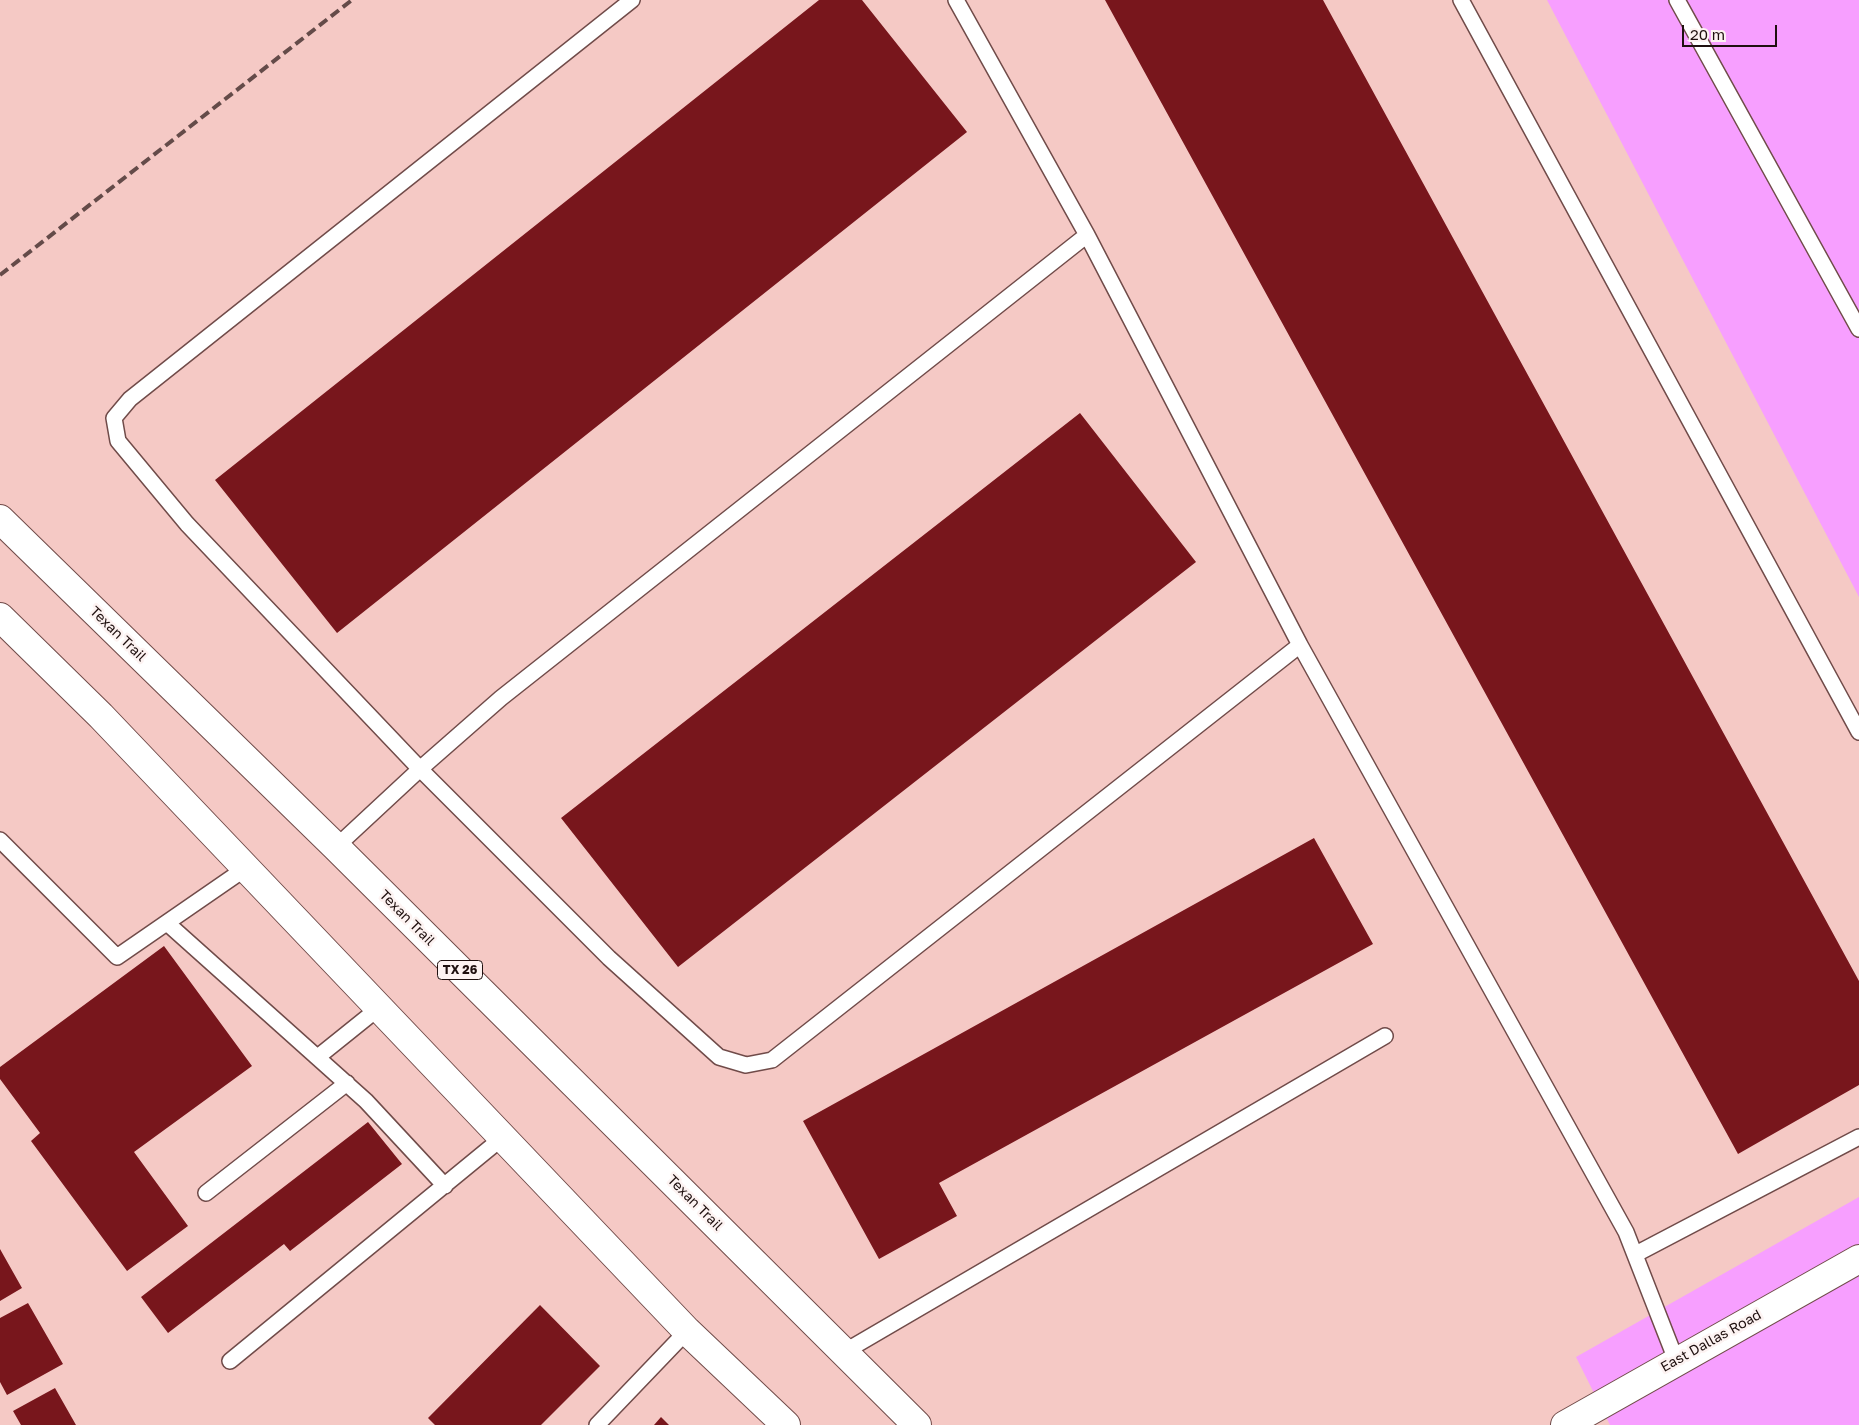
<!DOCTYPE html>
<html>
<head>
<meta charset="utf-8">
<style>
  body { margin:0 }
  #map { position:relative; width:1859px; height:1425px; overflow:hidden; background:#f5c9c5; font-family:"Golos Text",sans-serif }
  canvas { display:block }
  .scale { position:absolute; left:1682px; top:25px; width:95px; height:22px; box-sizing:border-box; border:2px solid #1f100f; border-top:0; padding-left:6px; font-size:15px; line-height:18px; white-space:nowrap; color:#1f100f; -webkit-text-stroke:4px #fdf3f2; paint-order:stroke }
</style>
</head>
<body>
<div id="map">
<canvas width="1859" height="1425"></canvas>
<div class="scale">20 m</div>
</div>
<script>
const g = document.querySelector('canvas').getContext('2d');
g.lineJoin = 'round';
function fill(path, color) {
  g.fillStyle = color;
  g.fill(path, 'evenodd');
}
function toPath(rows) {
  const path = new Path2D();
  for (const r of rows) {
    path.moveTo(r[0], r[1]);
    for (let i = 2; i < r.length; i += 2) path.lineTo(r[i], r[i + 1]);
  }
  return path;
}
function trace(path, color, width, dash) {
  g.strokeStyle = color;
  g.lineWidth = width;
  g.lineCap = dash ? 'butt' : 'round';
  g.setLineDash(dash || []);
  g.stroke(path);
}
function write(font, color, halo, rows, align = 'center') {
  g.font = font + ' "Golos Text",sans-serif';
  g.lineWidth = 5;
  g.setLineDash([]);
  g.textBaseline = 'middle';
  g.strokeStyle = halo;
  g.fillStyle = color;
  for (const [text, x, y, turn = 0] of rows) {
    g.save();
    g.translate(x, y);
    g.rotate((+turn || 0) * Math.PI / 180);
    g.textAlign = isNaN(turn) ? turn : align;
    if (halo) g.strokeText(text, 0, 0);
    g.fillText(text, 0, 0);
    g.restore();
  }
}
fill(toPath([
  [1547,0,1859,0,1859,597],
  [1859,1197,1859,1425,1610,1425,1576,1357]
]), '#f79fff');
fill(toPath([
  [819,0,862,0,967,132,337,633,215,480],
  [1105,0,1323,0,1859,981,1859,1085,1738,1154],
  [1080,413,1196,562,678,967,561,818],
  [1314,838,1373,944,939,1183,957,1216,879,1259,803,1121],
  [164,946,252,1066,134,1152,188,1226,127,1271,31,1141,40,1133,0,1079,0,1067],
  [368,1122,402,1164,290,1251,284,1244,168,1333,141,1297],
  [0,1249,22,1288,0,1301],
  [28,1303,63,1364,7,1395,0,1382,0,1318],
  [540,1305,600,1366,541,1425,435,1425,428,1418],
  [55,1388,76,1425,21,1425,13,1411],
  [661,1417,669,1425,654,1425]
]), '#78161c');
const lane = toPath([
  [632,0,130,399,114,418,118,441,187,524,420,769,609,958,719,1057,746,1065,772,1060,1300,645],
  [956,0,1087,235],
  [1461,0,1859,732],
  [1677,0,1859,329],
  [0,840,117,957,246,868],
  [336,847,420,769,501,698,1087,235,1300,645,1626,1232,1676,1360],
  [167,923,366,1101,445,1186],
  [319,1056,380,1007],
  [206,1193,347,1083],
  [1636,1254,1859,1137],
  [844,1352,1385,1036],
  [230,1361,502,1138],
  [597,1425,687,1331]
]);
const secondary = toPath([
  [1565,1425,1859,1259]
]);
const primary = toPath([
  [0,519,336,847,917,1425],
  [0,617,101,716,687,1331,786,1425]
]);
trace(lane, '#704b49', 18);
trace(secondary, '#704b49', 30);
trace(primary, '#704b49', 30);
trace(lane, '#fff', 15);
trace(secondary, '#fff', 28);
trace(primary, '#fff', 28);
trace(toPath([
  [0,275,352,0]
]), '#644b49', 4, [10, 5]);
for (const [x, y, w] of [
  [460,970,45]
]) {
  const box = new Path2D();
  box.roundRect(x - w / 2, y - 9.5, w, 19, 4);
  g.fillStyle = '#fdf3f2';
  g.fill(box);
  trace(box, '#1f100f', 1);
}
write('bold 12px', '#1f100f', null, [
  ["TX 26",460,970]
]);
write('14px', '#1f100f', '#fdf3f2', [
  ["Texan Trail",118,634,44],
  ["Texan Trail",407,918,45],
  ["Texan Trail",695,1203,45],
  ["East Dallas Road",1711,1341,-29]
]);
</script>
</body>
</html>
